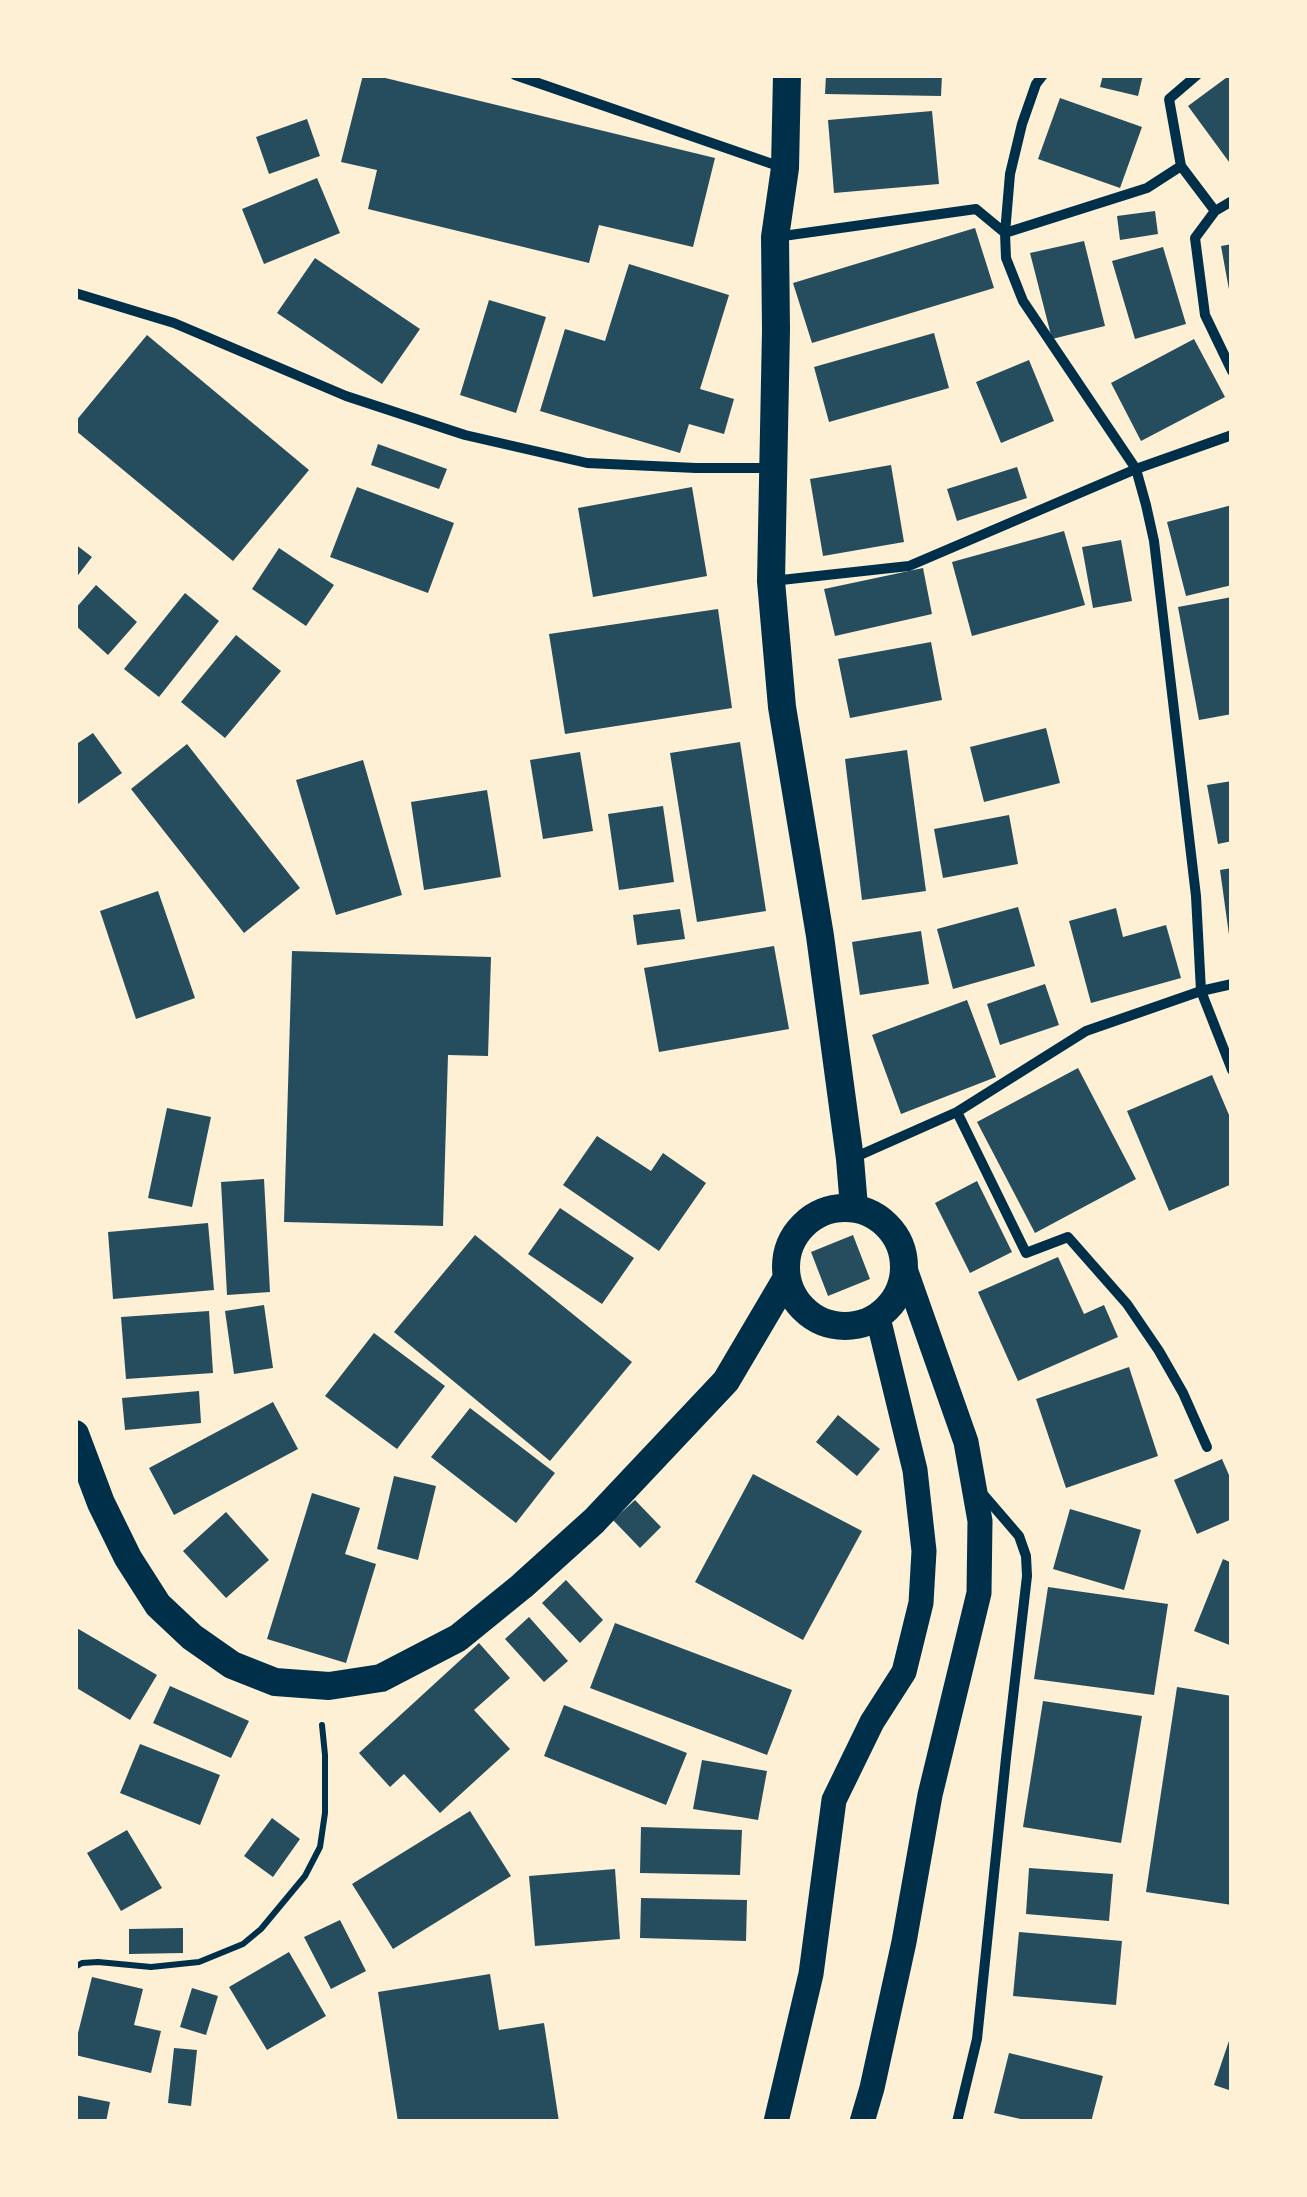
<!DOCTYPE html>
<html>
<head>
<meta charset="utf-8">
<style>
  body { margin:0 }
  #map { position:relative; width:1307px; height:2197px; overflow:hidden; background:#fdf0d5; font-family:Ubuntu,sans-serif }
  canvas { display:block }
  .frame { position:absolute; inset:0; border:78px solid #fdf0d5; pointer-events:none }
</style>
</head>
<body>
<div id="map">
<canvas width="1307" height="2197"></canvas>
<div class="frame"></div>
</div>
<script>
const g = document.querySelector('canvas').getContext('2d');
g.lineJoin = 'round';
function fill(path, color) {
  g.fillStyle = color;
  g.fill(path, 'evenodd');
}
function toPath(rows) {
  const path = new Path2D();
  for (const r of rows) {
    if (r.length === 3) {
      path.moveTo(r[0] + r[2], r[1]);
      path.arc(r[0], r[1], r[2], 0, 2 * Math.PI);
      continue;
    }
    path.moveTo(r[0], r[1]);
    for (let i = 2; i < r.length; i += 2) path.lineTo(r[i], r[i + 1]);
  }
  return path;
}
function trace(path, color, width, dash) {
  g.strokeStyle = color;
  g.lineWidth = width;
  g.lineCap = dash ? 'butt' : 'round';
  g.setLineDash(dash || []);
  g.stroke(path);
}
fill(toPath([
  [363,75,373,75,715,158,693,247,599,225,589,263,368,209,377,170,341,162],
  [826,75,942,75,941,96,825,94],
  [1103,75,1143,75,1138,96,1100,87],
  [1230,75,1232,75,1232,166,1188,106],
  [1060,98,1142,127,1120,188,1038,159],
  [932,111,939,184,834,193,828,120],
  [307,119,320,156,269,174,256,137],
  [317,178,340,233,264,264,242,209],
  [1155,211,1158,234,1120,240,1117,216],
  [975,228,994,288,812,343,793,283],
  [1084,241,1105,326,1052,339,1030,253],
  [1232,244,1232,295,1230,295,1221,246],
  [1163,247,1186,324,1135,339,1112,261],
  [315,258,420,329,382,384,277,313],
  [629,264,729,295,700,389,734,399,724,434,689,424,680,453,540,411,565,329,605,341],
  [489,300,546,317,516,413,460,395],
  [934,333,949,388,829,422,814,367],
  [147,335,309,470,233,561,75,430,75,422],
  [1194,339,1225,397,1141,441,1111,383],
  [1029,360,1054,421,1001,443,976,382],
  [378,444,447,469,439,489,371,465],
  [891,465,904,542,823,556,810,479],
  [1017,467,1027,498,957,521,947,489],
  [357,487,454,523,428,593,330,557],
  [692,487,707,576,593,597,578,508],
  [1232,505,1232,585,1186,596,1167,522],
  [1064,531,1085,605,972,636,952,562],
  [1121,540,1132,601,1093,608,1082,547],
  [75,544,92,557,75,579],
  [279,548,334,585,306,626,252,589],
  [923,568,932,614,835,636,824,589],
  [96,585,137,622,108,655,75,625,75,609],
  [185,593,219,621,159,697,124,669],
  [1232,597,1232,714,1199,720,1178,607],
  [718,609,732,708,565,734,549,634],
  [236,635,281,671,225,738,181,702],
  [931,642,942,700,850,718,838,659],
  [1046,728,1060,783,984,802,970,747],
  [93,733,122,773,75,806,75,745],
  [740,742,766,911,697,922,670,753],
  [187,744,300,888,244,933,131,789],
  [907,750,926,891,862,900,845,759],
  [580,752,593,831,543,839,530,760],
  [363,760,402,895,336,915,296,780],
  [1232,781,1232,841,1218,844,1207,785],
  [487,790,501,877,424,890,411,802],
  [663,806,674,882,619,890,608,814],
  [1009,815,1018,864,943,878,934,829],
  [1232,868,1232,942,1230,942,1220,870],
  [158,891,195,998,136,1019,100,911],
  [1018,907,1035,966,953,989,937,929],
  [1116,908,1123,937,1166,925,1181,978,1091,1003,1069,921],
  [680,909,685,939,637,945,633,915],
  [921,931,929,984,860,995,852,942],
  [774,946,789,1029,659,1052,644,968],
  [292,951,491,957,488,1056,448,1055,443,1226,284,1222],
  [1045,984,1059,1025,1000,1045,987,1004],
  [967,1000,996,1077,901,1114,872,1035],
  [1078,1068,1136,1179,1035,1233,977,1122],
  [1212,1075,1232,1122,1232,1184,1169,1211,1127,1111],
  [167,1108,211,1117,192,1207,148,1198],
  [597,1136,651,1171,663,1153,706,1183,659,1251,563,1185],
  [264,1179,270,1292,227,1295,221,1182],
  [977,1181,1012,1252,970,1273,935,1203],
  [560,1208,634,1258,602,1304,528,1254],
  [208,1223,214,1290,113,1299,108,1232],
  [475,1235,632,1362,550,1461,394,1332],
  [853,1235,870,1279,828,1296,811,1252],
  [1058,1257,1084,1314,1104,1305,1118,1337,1018,1381,978,1292],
  [264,1305,273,1368,234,1374,225,1311],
  [209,1311,213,1373,126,1379,121,1317],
  [374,1333,445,1386,397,1449,325,1396],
  [1129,1367,1158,1456,1066,1488,1036,1399],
  [199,1391,201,1423,125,1430,122,1398],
  [273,1402,298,1449,174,1515,149,1468],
  [470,1408,555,1473,516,1523,431,1457],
  [838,1415,880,1449,857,1476,816,1442],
  [1222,1459,1232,1482,1232,1519,1197,1534,1174,1480],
  [753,1474,862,1531,803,1640,695,1582],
  [394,1476,436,1486,418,1560,377,1549],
  [312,1493,360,1508,345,1554,376,1564,346,1663,267,1639],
  [635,1500,661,1527,640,1548,613,1520],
  [1070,1509,1141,1530,1124,1590,1053,1569],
  [226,1512,269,1560,226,1598,183,1551],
  [1223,1559,1232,1563,1232,1646,1194,1631],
  [566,1580,603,1620,580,1643,542,1603],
  [1048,1587,1168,1604,1154,1695,1034,1679],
  [529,1617,568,1661,544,1682,505,1639],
  [615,1623,792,1690,767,1755,590,1688],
  [75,1627,157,1675,130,1720,75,1687],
  [479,1643,510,1678,474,1710,510,1749,440,1813,404,1774,390,1787,359,1753],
  [170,1686,249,1721,231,1758,153,1723],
  [1177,1687,1232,1696,1232,1905,1146,1892],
  [1043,1701,1142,1716,1121,1843,1023,1827],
  [564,1705,687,1753,666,1805,544,1756],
  [140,1744,220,1775,200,1825,120,1793],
  [702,1760,767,1771,758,1820,693,1809],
  [470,1811,511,1876,393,1949,352,1884],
  [272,1818,300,1839,273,1877,244,1856],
  [641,1827,742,1830,740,1875,640,1873],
  [127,1830,162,1888,121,1911,87,1853],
  [1029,1868,1113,1874,1109,1921,1026,1914],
  [615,1869,620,1939,535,1946,529,1876],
  [641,1898,747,1900,746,1941,640,1938],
  [340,1920,366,1971,331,1989,304,1937],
  [183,1928,183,1953,129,1954,129,1929],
  [1019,1932,1122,1941,1116,2005,1013,1996],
  [289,1952,326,2016,267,2050,229,1987],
  [490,1974,499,2030,544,2023,559,2122,398,2122,378,1992],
  [92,1977,143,1989,134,2025,161,2031,151,2073,75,2055,75,2045],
  [192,1988,218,1996,206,2035,180,2027],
  [1232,2032,1232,2091,1214,2085],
  [174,2048,197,2050,191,2106,168,2103],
  [1009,2053,1103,2076,1091,2122,1034,2122,994,2113],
  [75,2095,110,2102,106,2122,75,2122]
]), '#264d5e');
trace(toPath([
  [75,1967,82,1963,98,1962,151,1967,199,1962,243,1944,261,1929,305,1876,320,1847,325,1813,325,1755,322,1725]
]), '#003049', 6);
trace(toPath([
  [515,75,784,168],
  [1043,75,1036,84,1022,124,1010,174,1005,233,1006,258,1023,301,1136,469,1146,505,1154,541,1196,896,1201,991,1232,1070],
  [1197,75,1169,99,1181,166,1215,211],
  [1232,201,1215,211,1195,238,1205,315,1232,371],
  [776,237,976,209,1005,233,1147,188,1181,166],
  [75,293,174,323,346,396,465,435,587,463,696,468,770,468],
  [772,581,909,566,1136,469,1232,435],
  [957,1112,1026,1253,1068,1237,1127,1304,1159,1351,1183,1393,1207,1447],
  [851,1159,957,1112,1086,1031,1201,991,1232,984],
  [957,2122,977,2039,1006,1758,1027,1576,1026,1556,1019,1536,982,1493]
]), '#003049', 10);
trace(toPath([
  [776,2122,811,1974,834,1800,872,1722,904,1672,921,1603,924,1551,915,1470,878,1318],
  [862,2122,872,2088,904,1942,930,1795,979,1593,980,1521,966,1442,905,1269]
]), '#003049', 25);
trace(toPath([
  [787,75,785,168,775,237,776,330,771,581,782,707,820,936,850,1159,854,1207],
  [845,1267,59],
  [75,1434,101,1503,128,1558,158,1605,192,1637,232,1665,275,1682,329,1686,381,1678,458,1638,522,1586,594,1521,726,1381,785,1281]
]), '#003049', 28);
</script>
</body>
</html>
